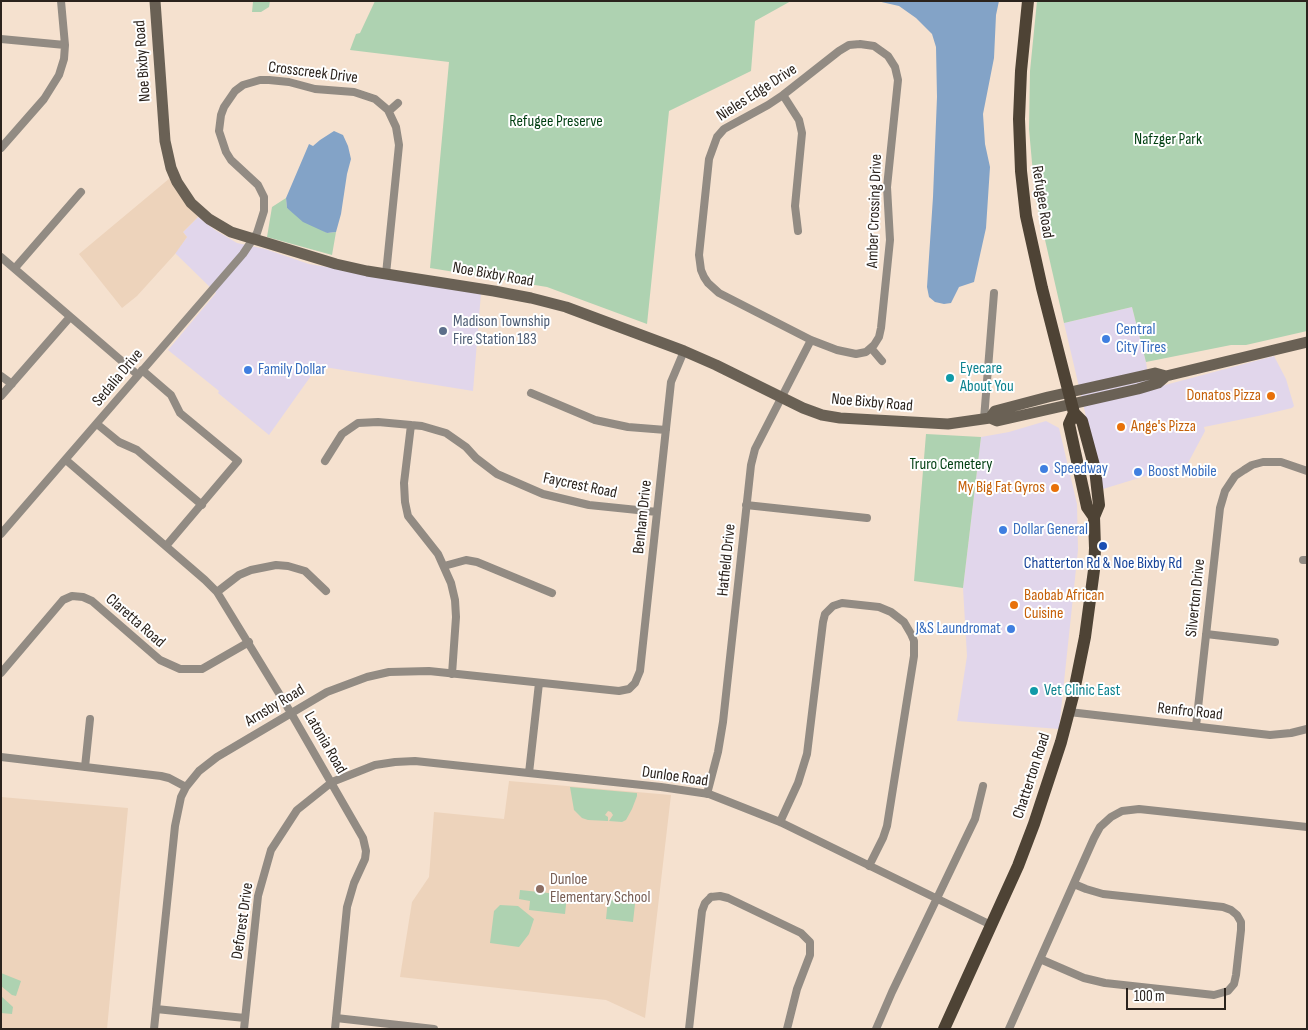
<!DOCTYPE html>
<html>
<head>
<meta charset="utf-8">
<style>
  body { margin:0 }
  #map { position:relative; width:1308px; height:1030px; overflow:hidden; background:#f5e1cf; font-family:"Sofia Sans Condensed",sans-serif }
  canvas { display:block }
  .frame { position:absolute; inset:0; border:2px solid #2b231d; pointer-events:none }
  .scale { position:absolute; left:1126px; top:988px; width:100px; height:22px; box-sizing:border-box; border:2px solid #2b231d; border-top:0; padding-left:6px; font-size:15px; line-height:18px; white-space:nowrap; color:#2b231d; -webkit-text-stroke:4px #fff; paint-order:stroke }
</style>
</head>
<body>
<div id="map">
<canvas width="1308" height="1030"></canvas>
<div class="frame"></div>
<div class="scale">100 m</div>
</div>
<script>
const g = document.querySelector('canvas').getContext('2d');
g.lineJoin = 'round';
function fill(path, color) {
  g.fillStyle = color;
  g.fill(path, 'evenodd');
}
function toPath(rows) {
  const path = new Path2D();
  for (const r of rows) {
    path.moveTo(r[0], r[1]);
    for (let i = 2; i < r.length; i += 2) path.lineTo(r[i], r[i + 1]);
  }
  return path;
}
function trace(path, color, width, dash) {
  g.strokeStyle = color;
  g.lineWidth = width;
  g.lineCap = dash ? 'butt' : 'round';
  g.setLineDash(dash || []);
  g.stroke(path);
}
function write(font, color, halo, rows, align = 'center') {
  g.font = font + ' "Sofia Sans Condensed",sans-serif';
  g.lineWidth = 4;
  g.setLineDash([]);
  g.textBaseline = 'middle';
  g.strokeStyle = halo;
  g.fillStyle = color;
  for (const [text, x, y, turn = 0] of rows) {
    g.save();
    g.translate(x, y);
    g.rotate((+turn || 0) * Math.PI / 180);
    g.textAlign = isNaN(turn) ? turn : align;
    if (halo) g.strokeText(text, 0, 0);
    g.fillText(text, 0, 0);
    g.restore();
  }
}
fill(toPath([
  [198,217,215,230,237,243,265,249,309,264,481,293,473,391,318,366,269,435,218,393,219,391,168,350,216,293,175,253,187,237,183,232],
  [1132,307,1146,362,1150,389,1274,356,1286,379,1294,406,1292,408,1258,416,1204,427,1205,431,1188,463,1103,489,1064,323],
  [1046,421,1059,428,1077,504,1078,550,1059,729,957,721,967,656,963,588,981,437,1009,432]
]), '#e1d6eb');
fill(toPath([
  [170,178,198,217,183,232,187,237,175,254,137,296,122,308,79,254],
  [509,781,671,795,645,1018,606,1000,400,977,412,902,429,877,434,812,504,819],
  [1,797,128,808,107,1029,1,1029]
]), '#edd3bb');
fill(toPath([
  [262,1,270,1,269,7,261,12,252,12,253,2],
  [375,1,791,1,755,21,751,71,669,111,647,324,547,287,430,268,449,62,350,50,356,34,360,33],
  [1037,1,1307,1,1307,331,1246,345,1231,345,1146,362,1132,307,1064,323,1035,196,1029,129,1030,71],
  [286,198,287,208,327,233,336,232,332,255,267,237,272,207],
  [926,434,981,437,963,588,914,581],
  [570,787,637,793,637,796,632,809,626,820,622,822,609,821,613,815,611,812,608,811,605,815,608,817,608,821,588,820,582,818,574,810],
  [520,890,567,895,565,914,529,910,530,901,519,899],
  [608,899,630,902,635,904,633,922,606,919],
  [500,905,518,906,534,919,529,934,519,947,490,943,494,911],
  [1,973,21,981,16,996,12,995,1,986],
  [1,996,13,1007,12,1014,1,1013]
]), '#aed2b1');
fill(toPath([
  [877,1,999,1,996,15,994,58,983,114,985,144,990,167,986,228,974,282,959,287,951,303,944,304,935,302,929,297,927,287,933,197,937,97,936,47,932,34,916,18,899,6],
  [334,131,343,135,348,146,351,159,347,174,341,214,336,232,327,233,303,222,287,208,286,198,309,144,313,146,320,140]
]), '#83a3c7');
trace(toPath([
  [1,39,65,45],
  [860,44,874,46,888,56,895,67,898,80,887,187,890,240,881,328,879,337,874,345,866,352,856,354,837,350,811,340,719,293,708,283,704,277,701,270,699,255,709,159,717,137,724,129,768,105,783,95,839,51,849,45,860,44],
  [783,95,799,120,802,133,795,206,798,231],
  [389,111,398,103],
  [1,148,44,99,59,75,64,59,65,45,61,1],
  [1,257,138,375],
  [15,268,81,192],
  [871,348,882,361],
  [142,370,171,395,180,413,238,461,166,546],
  [1,376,12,384],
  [531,393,595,420,628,427,666,430],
  [1,396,70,317],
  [984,419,994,293],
  [97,424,119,442,137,450,202,505],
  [411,425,404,483,405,502,408,516,438,554,451,583,455,600,456,617,452,674],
  [66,460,205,580,217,592,291,713,363,838,366,851,365,859,354,883,347,907,335,1029],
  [325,461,342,434,358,423,378,422,422,426,446,433,466,447,476,458,497,474,543,494,589,505,657,512],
  [746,505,867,518],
  [1,534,243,254,257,233,264,211,264,197,258,185,231,160,226,152,219,131,221,115,224,107,235,91,243,85,260,80,269,80,289,82,315,89,354,92,375,99,388,110,396,127,399,145,386,274],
  [1303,560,1307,560],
  [444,566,466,560,477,562,552,593],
  [217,592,239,575,251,570,276,565,288,566,305,571,326,591],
  [1206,634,1275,642],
  [1,673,63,600,72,596,83,597,92,601,160,660,180,669,202,669,249,642],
  [1069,712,1270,735,1291,733,1307,729],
  [1196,726,1220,508,1225,491,1235,476,1244,470,1252,465,1263,462,1281,462,1307,471],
  [1,757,161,776,169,778,186,787],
  [85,767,90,719],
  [529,773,539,683],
  [707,794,718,752,723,722,751,465,755,449,811,340],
  [780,822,798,783,807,754,823,622,825,614,833,606,842,603,879,607,891,612,904,622,911,634,914,641,914,656,887,826,883,838,869,866],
  [711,897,720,896,728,898,801,933,810,942,810,955,797,989,787,1029],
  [1040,959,1084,978,1105,983,1214,995,1228,991,1234,984,1236,975,1241,930,1241,922,1237,915,1231,910,1223,907,1103,894,1086,889,1074,884],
  [156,1009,245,1018],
  [336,1018,434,1029],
  [154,1029,175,826,181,797,186,787,199,771,217,757,327,692,367,677,389,672,429,671,619,691,629,689,635,683,640,671,671,382,684,351],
  [244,1029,258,896,271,850,297,810,332,782,375,765,395,762,415,761,661,787,709,794,780,822,991,925],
  [689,1029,702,911,705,903,711,897],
  [876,1029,892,992,975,819,983,786],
  [1009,1029,1094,838,1100,827,1111,817,1122,811,1139,809,1307,827]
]), '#928b83', 8);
trace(toPath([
  [155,1,165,141,171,168,177,182,191,203,209,219,231,232,336,264,367,271,494,291,531,298,566,307,684,351,716,365,803,408,822,415,840,418,948,424,990,418,997,421,1138,389,1158,383,1166,376],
  [990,418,995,411,1048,397,1155,373,1166,376,1307,342]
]), '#6a6155', 11);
trace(toPath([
  [1074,413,1069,424,1087,507,1094,517],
  [944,1029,1018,866,1034,824,1061,742,1073,696,1085,637,1094,570,1095,548,1094,517,1099,505,1095,469,1082,421,1074,413,1042,288,1026,216,1021,171,1019,119,1021,71,1028,1]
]), '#4e4335', 12);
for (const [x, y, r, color] of [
  [443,331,5,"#5c6f8a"],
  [1106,339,5,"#3f7fe0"],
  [248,370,5,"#3f7fe0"],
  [950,378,5,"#0f9aa8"],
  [1271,396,5,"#e8710a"],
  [1121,427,5,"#e8710a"],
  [1044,469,5,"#3f7fe0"],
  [1138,472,5,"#3f7fe0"],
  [1055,488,5,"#e8710a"],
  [1003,530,5,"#3f7fe0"],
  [1103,546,5,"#1a4fb4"],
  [1014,605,5,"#e8710a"],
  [1011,629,5,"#3f7fe0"],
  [1034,691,5,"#0f9aa8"],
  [540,889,5,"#8d6e63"]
]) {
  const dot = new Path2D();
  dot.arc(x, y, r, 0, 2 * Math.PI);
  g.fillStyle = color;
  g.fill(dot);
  trace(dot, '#fff', 2);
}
write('16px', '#2b231d', '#fff', [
  ["Noe Bixby Road",143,61,-94],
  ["Crosscreek Drive",313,73,7],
  ["Nieles Edge Drive",757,93,-33],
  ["Refugee Road",1042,202,81],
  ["Amber Crossing Drive",875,211,-88],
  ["Noe Bixby Road",493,275,10],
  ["Sedalia Drive",118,378,-50],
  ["Noe Bixby Road",872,403,5],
  ["Faycrest Road",580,486,12],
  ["Benham Drive",643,517,-84],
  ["Hatfield Drive",727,560,-84],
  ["Silverton Drive",1196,598,-84],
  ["Claretta Road",135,621,41],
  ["Arnsby Road",275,706,-31],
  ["Renfro Road",1190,712,6],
  ["Latonia Road",325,743,60],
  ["Chatterton Road",1032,776,-72],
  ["Dunloe Road",675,777,8],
  ["Deforest Drive",243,921,-82]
]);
write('16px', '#013f12', '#fff', [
  ["Refugee Preserve",556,122],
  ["Nafzger Park",1168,140],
  ["Truro Cemetery",951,465]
]);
write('16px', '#4e5e75', '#fff', [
  ["Madison Township",453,322],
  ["Fire Station 183",453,340]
], 'left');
write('16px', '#366cbe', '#fff', [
  ["Central",1116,330],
  ["City Tires",1116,348],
  ["Family Dollar",258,370],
  ["Speedway",1054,469],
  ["Boost Mobile",1148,472],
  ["Dollar General",1013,530],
  ["J&S Laundromat",1001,629,"right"]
], 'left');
write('16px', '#0d838f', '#fff', [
  ["Eyecare",960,369],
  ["About You",960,387],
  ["Vet Clinic East",1044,691]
], 'left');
write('16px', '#c56008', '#fff', [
  ["Donatos Pizza",1261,396],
  ["Ange's Pizza",1131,427,"left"],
  ["My Big Fat Gyros",1045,488],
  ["Baobab African",1024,596,"left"],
  ["Cuisine",1024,614,"left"]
], 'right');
write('16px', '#164399', '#fff', [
  ["Chatterton Rd & Noe Bixby Rd",1103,564]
]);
write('16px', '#785e54', '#fff', [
  ["Dunloe",550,880],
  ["Elementary School",550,898]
], 'left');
</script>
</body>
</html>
